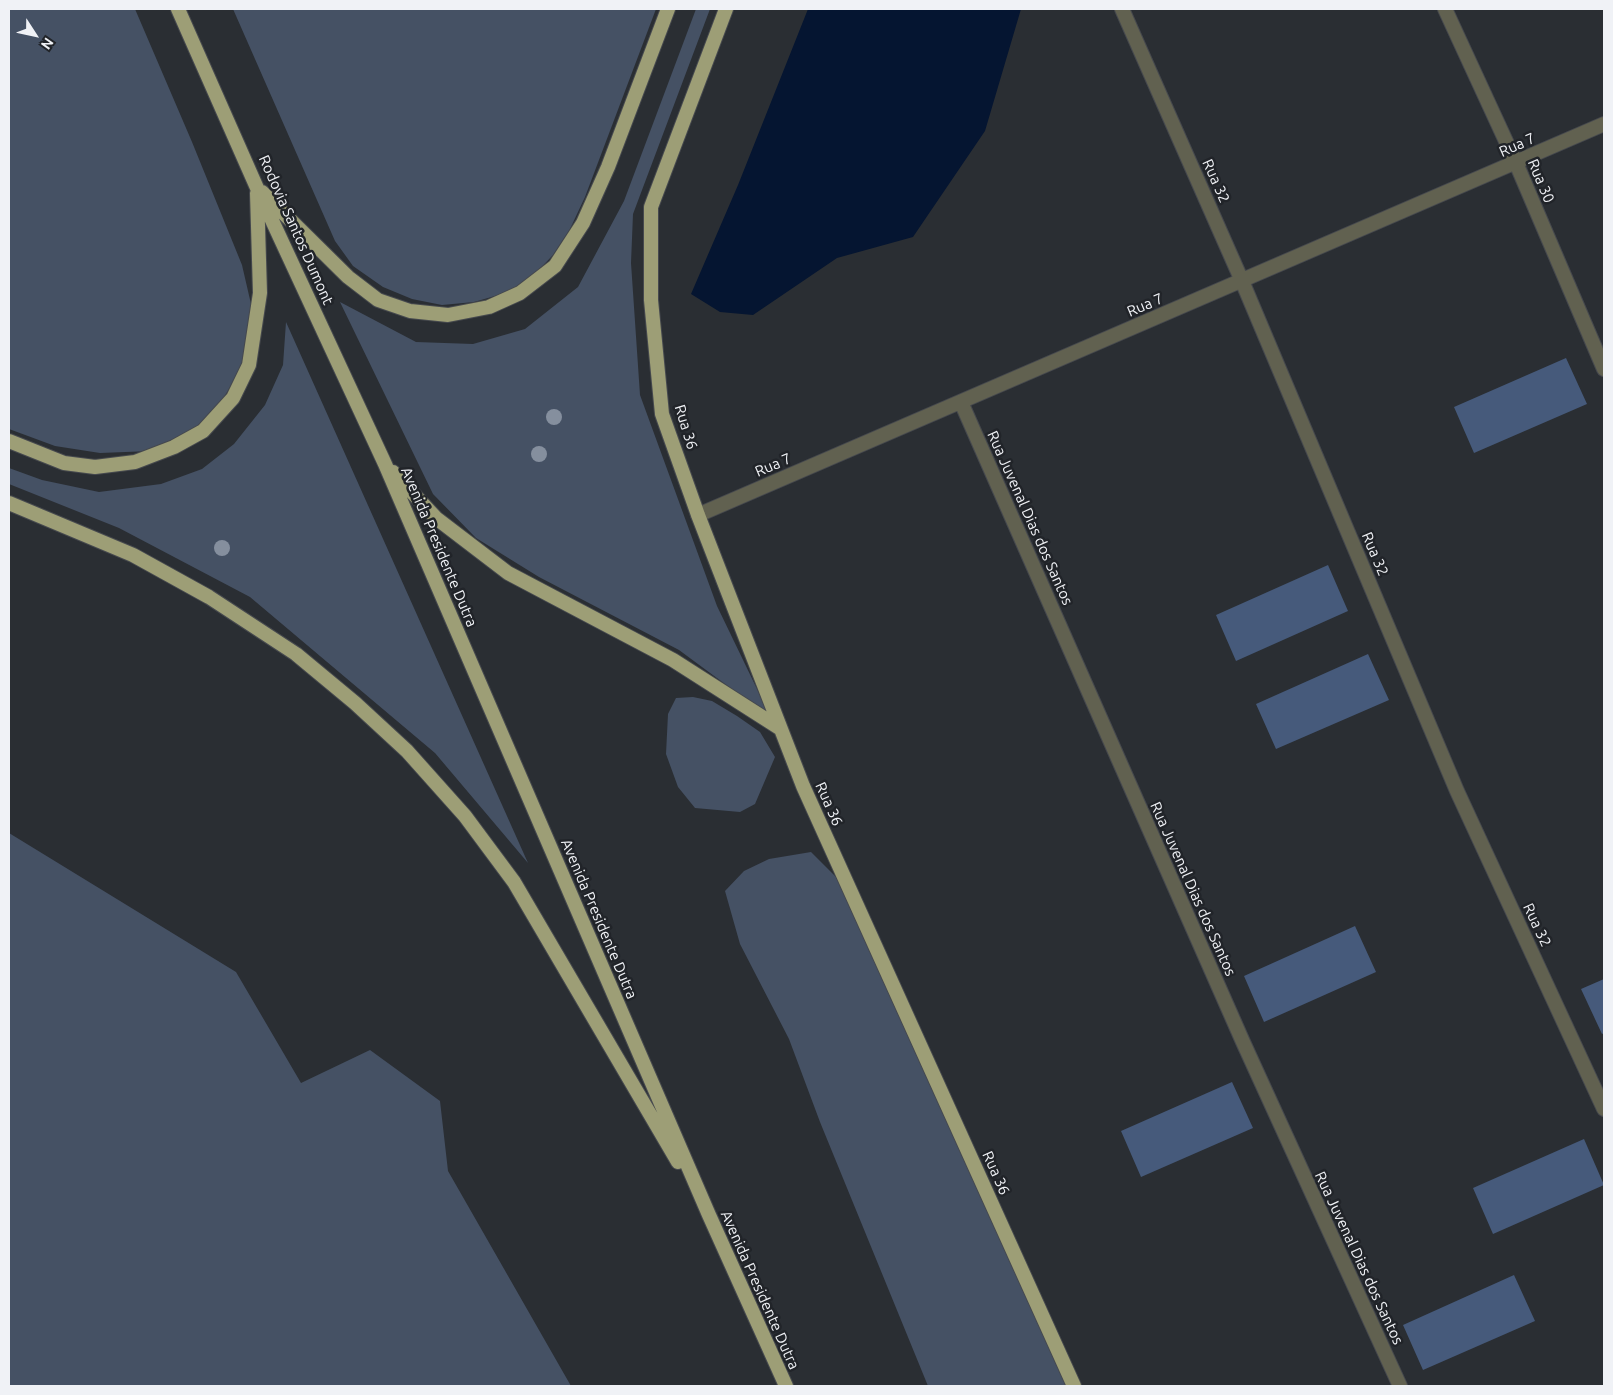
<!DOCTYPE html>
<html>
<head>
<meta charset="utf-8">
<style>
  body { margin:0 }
  #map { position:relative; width:1613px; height:1395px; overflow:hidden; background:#2a2e33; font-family:Ubuntu,sans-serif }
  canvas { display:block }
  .frame { position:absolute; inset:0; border:10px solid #f0f2f6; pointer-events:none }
  .north { position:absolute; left:10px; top:10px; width:50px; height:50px; -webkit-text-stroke:4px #212429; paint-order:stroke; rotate:125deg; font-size:14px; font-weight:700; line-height:20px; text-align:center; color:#f0f2f6 }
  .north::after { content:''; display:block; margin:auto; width:18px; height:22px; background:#f0f2f6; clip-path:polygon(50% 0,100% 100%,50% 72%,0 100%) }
</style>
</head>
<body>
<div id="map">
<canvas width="1613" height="1395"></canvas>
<div class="frame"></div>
<div class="north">N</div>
</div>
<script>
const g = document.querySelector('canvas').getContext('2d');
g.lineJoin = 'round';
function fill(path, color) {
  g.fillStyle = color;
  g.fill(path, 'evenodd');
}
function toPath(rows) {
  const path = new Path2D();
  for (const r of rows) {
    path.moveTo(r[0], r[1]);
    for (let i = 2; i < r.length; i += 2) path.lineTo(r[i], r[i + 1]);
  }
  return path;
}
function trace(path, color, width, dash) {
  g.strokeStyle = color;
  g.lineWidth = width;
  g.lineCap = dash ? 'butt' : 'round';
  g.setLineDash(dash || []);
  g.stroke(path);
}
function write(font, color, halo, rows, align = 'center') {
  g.font = font + ' Ubuntu,sans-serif';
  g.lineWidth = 5;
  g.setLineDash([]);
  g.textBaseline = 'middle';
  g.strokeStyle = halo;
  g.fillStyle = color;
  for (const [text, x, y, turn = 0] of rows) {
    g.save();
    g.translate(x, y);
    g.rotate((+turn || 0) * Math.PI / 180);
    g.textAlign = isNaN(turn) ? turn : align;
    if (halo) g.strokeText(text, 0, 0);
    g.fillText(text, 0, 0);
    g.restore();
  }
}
fill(toPath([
  [9,9,135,9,192,142,242,265,251,304,251,337,240,370,220,404,191,434,151,451,100,453,55,446,9,429],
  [233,9,656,9,585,197,570,229,553,255,532,277,516,290,474,302,442,305,412,299,383,287,353,266,335,241],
  [696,9,710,9,633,214,631,263,640,395,717,606,771,718,679,650,539,577,476,538,433,494,340,302,416,342,473,344,525,329,578,287,624,201],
  [286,322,528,863,435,753,250,597,119,528,9,484,9,468,42,480,99,492,161,484,202,469,234,444,265,405,283,365],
  [693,697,712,701,737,716,760,732,775,757,755,804,740,812,695,808,678,787,666,754,668,714,676,698],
  [9,833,236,972,301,1083,370,1050,440,1101,448,1171,571,1386,9,1386],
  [811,852,857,898,1074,1386,928,1386,820,1122,789,1039,740,944,725,891,744,871,769,859]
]), '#455164');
fill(toPath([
  [808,9,1021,9,985,131,913,237,837,258,753,315,720,312,691,294,738,185]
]), '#051531');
fill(toPath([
  [1566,358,1587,404,1474,453,1454,407],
  [1328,565,1348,611,1236,661,1216,615],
  [1368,654,1389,700,1276,749,1256,704],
  [1355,926,1376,972,1264,1022,1244,976],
  [1604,979,1604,1033,1602,1034,1581,989],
  [1232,1082,1253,1128,1141,1177,1121,1131],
  [1584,1139,1604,1185,1493,1234,1473,1188],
  [1514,1275,1535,1321,1423,1370,1403,1325]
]), '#465a7b');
const minor = toPath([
  [1122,9,1242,281,1457,791,1604,1109],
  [1445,9,1516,163,1604,369],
  [961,402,1243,1042,1400,1386],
  [698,515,1604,124]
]);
const trunk = toPath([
  [178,9,257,188,385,464,709,1215,786,1386],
  [726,9,651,207,651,300,662,414,698,515,803,786,1074,1386],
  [262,192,348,277,378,300,410,311,448,315,489,307,520,293,555,266,583,223,608,167,668,9],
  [9,441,64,463,95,467,135,462,174,447,203,431,233,398,249,365,260,293,257,193],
  [393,472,436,518,508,573,673,660,781,729],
  [9,503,133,555,209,597,296,654,355,703,407,751,465,816,514,882,678,1162]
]);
trace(minor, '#46494e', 16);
trace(trunk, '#46494e', 16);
trace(minor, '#616150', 14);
trace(trunk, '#9d9e76', 14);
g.fillStyle = '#858f9e';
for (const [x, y] of [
  [554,417],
  [539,454],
  [222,548]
]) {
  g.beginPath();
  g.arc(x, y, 8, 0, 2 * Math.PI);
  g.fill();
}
write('15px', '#f0f2f6', '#212429', [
  ["Rua 7",1517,145,-24],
  ["Rua 32",1216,181,66],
  ["Rua 30",1541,181,67],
  ["Rodovia Santos Dumont",296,230,66],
  ["Rua 7",1145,305,-23],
  ["Rua 36",686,427,73],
  ["Rua 7",773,465,-23],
  ["Rua Juvenal Dias dos Santos",1030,518,66],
  ["Avenida Presidente Dutra",439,547,67],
  ["Rua 32",1375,554,67],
  ["Rua 36",829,804,66],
  ["Rua Juvenal Dias dos Santos",1193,889,66],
  ["Avenida Presidente Dutra",599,919,67],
  ["Rua 32",1537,925,65],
  ["Rua 36",996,1173,66],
  ["Rua Juvenal Dias dos Santos",1359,1258,65],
  ["Avenida Presidente Dutra",760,1290,66]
]);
</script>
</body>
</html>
